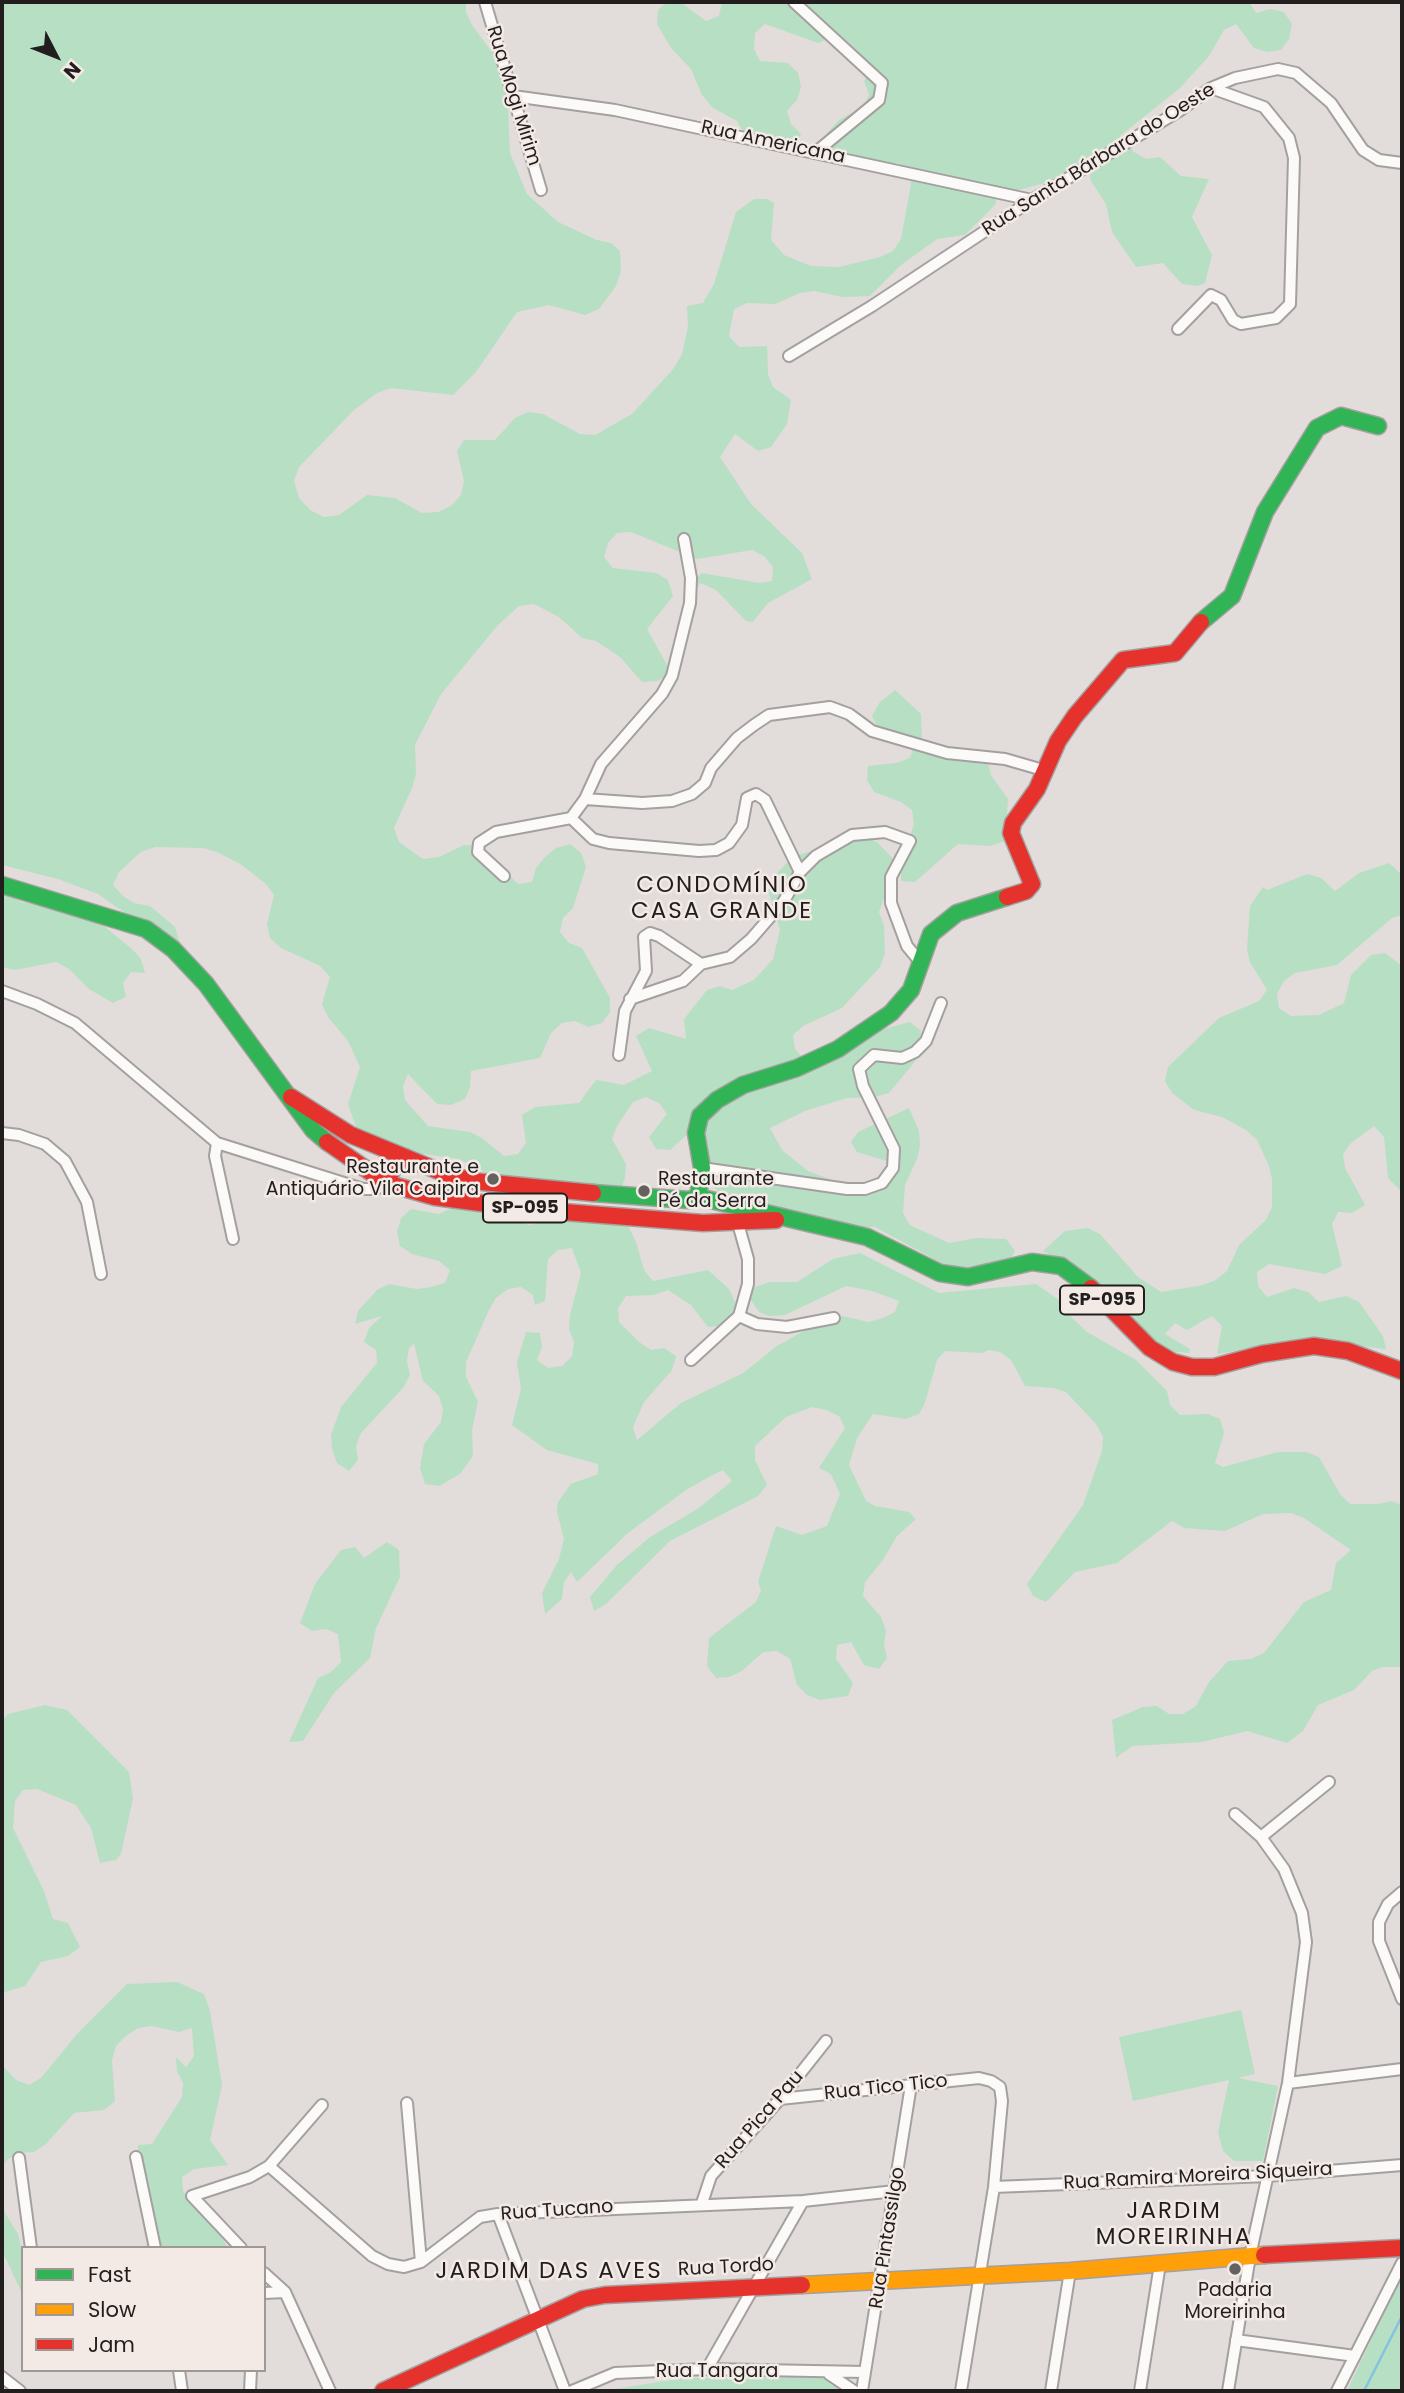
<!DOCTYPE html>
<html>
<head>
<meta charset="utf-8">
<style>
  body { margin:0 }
  #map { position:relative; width:1404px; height:2393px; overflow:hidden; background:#e2ddda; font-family:Poppins,sans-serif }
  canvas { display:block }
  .frame { position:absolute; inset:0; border:4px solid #221e1d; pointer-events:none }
  .legend { position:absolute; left:21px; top:2246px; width:245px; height:126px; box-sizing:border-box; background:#f3e9e5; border:2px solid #9f9895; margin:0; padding:9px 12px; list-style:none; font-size:21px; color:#221e1d }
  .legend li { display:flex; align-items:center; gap:14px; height:35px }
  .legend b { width:35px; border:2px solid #9f9895 }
  .north { position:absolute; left:21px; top:21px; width:70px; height:70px; -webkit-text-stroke:5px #f3e9e5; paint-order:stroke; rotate:132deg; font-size:19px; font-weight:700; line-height:28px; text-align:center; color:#221e1d }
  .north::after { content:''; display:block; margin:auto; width:24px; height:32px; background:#221e1d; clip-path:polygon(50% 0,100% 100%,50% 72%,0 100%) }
</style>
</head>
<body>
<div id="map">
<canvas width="1404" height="2393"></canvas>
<div class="frame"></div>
<ul class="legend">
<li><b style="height:9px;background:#30b455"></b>Fast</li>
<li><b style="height:9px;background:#ff9f0a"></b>Slow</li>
<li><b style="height:9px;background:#e5322d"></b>Jam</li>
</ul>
<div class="north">N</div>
</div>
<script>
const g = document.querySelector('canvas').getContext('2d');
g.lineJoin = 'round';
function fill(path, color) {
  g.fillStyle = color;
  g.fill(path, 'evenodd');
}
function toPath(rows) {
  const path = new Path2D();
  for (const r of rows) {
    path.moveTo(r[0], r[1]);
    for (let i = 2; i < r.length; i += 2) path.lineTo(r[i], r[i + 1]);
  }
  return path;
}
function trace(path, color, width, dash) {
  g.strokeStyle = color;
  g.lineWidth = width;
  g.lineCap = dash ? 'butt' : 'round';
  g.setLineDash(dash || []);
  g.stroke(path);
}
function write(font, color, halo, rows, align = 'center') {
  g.font = font + ' Poppins,sans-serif';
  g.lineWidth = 5;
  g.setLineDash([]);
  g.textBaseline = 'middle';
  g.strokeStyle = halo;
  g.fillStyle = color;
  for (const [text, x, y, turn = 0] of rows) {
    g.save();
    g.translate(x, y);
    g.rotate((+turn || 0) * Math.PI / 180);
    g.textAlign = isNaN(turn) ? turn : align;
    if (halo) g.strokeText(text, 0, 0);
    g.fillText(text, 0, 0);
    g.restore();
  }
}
fill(toPath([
  [2,2,466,2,466,12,472,25,497,59,508,106,510,153,527,194,558,222,597,240,611,243,620,251,621,271,616,286,599,309,585,315,549,305,517,312,476,372,453,395,391,388,377,393,354,410,299,467,294,481,299,498,310,510,324,517,339,515,367,495,395,498,422,513,438,512,451,506,461,495,464,481,457,451,464,440,495,440,515,418,528,412,543,414,580,434,595,435,632,414,674,368,682,354,688,327,687,306,703,303,714,284,736,212,754,199,767,199,774,203,771,240,784,255,811,266,839,267,880,257,893,251,901,239,911,184,910,168,897,163,883,164,828,153,820,141,839,120,864,106,869,94,864,81,869,73,864,57,839,34,818,43,765,24,755,33,754,49,760,61,788,63,798,73,801,87,797,100,787,111,791,124,801,134,795,147,782,152,744,133,737,121,713,108,702,95,691,69,671,48,657,24,658,10,667,2,683,4,706,21,719,16,722,2,1249,2,1256,13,1270,9,1284,12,1292,24,1289,39,1281,50,1267,52,1254,48,1236,24,1224,30,1209,56,1180,88,1120,136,1134,152,1146,159,1160,157,1181,176,1209,179,1192,217,1212,255,1205,283,1197,286,1182,284,1163,263,1136,267,1112,232,1106,204,1091,181,1087,159,1045,183,996,196,996,204,965,235,937,239,901,265,870,296,842,297,814,291,800,293,775,304,747,303,734,309,729,336,739,347,767,346,768,374,773,387,791,400,787,424,771,447,758,451,735,434,720,457,751,504,802,553,812,579,768,603,753,622,746,621,716,590,700,583,695,594,692,583,702,573,759,583,772,581,773,567,764,556,752,550,697,559,631,532,617,533,608,543,604,557,613,568,656,573,668,580,673,596,647,629,668,667,665,677,657,681,642,682,620,657,596,641,582,638,559,617,534,604,519,606,498,625,441,694,415,745,416,774,412,788,394,828,399,842,423,859,439,857,464,845,478,845,518,884,532,882,536,868,545,857,556,848,570,844,581,853,586,867,573,908,563,918,560,932,569,943,582,948,610,998,610,1012,602,1023,588,1027,575,1021,562,1023,551,1033,540,1058,471,1071,470,1087,465,1099,451,1105,437,1104,408,1074,403,1086,405,1100,428,1126,470,1132,482,1138,504,1156,518,1154,526,1143,522,1115,535,1107,579,1103,596,1080,624,1085,652,1071,636,1036,649,1028,686,1039,684,1019,707,990,720,986,732,990,754,980,773,959,780,930,768,890,773,877,794,856,864,837,877,842,897,863,879,912,884,926,885,953,880,967,842,1008,803,1026,793,1035,795,1049,804,1059,864,1034,910,1022,921,1031,917,1059,889,1093,875,1097,847,1098,805,1111,770,1128,782,1150,808,1171,842,1184,872,1184,892,1172,890,1162,857,1152,851,1142,858,1132,909,1108,919,1131,920,1145,917,1159,905,1185,903,1213,910,1225,949,1243,977,1238,1006,1239,1015,1251,1008,1263,977,1269,949,1267,875,1227,847,1227,721,1194,711,1184,705,1170,704,1129,691,1131,670,1150,656,1149,649,1137,667,1114,659,1103,646,1097,633,1102,617,1126,612,1139,626,1164,625,1178,622,1186,607,1192,497,1178,459,1159,417,1153,357,1130,348,1104,360,1067,348,1041,328,1017,322,1004,330,977,320,966,281,948,270,938,267,924,274,895,266,884,242,865,217,852,203,848,155,847,141,852,119,872,113,885,123,896,134,903,150,906,175,927,179,941,175,948,98,894,58,879,2,865],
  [895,690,921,714,922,741,945,756,958,761,994,754,988,762,991,775,1008,799,1005,841,991,846,958,844,915,882,901,881,901,865,914,824,912,810,901,802,874,792,867,780,868,766,896,763,910,758,914,745,905,734,878,728,872,716,880,702],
  [1389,863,1402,875,1402,915,1392,918,1337,965,1295,973,1284,981,1277,994,1279,1008,1291,1016,1319,1015,1344,1003,1351,975,1371,955,1385,953,1402,966,1402,1192,1388,1178,1384,1137,1374,1126,1351,1143,1343,1154,1345,1168,1365,1205,1352,1213,1338,1212,1332,1224,1342,1266,1325,1274,1269,1264,1257,1272,1258,1286,1267,1297,1294,1288,1308,1292,1319,1302,1346,1296,1359,1302,1383,1336,1386,1349,1331,1343,1288,1343,1217,1354,1222,1326,1212,1316,1187,1330,1175,1323,1165,1334,1190,1349,1189,1353,1175,1352,1156,1342,1074,1268,1043,1251,1065,1231,1088,1228,1100,1234,1138,1277,1161,1292,1203,1285,1216,1280,1227,1271,1239,1245,1266,1220,1272,1207,1272,1179,1269,1166,1257,1140,1246,1130,1222,1117,1194,1110,1172,1093,1165,1081,1168,1067,1219,1018,1259,1001,1267,990,1250,962,1247,949,1250,906,1263,887,1267,890,1307,874,1321,878,1335,891,1359,873],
  [2,890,21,902,88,913,132,949,141,959,145,973,131,972,123,983,126,997,113,1003,89,989,69,969,56,962,15,970,2,967],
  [452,1208,503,1214,529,1225,571,1215,624,1217,636,1242,644,1270,653,1281,708,1270,729,1289,735,1302,732,1316,722,1326,708,1327,691,1305,668,1290,654,1295,626,1296,618,1308,619,1322,639,1342,651,1350,664,1348,676,1356,672,1370,644,1402,633,1427,637,1440,681,1403,743,1373,777,1346,802,1332,842,1316,869,1322,883,1318,895,1312,899,1301,872,1291,846,1286,785,1315,769,1316,759,1312,751,1300,753,1288,769,1282,797,1282,833,1259,860,1253,939,1293,1036,1284,1059,1300,1066,1312,1087,1332,1136,1360,1167,1391,1170,1405,1180,1415,1208,1414,1220,1419,1224,1433,1215,1463,1223,1467,1278,1452,1306,1452,1319,1457,1340,1494,1350,1504,1378,1504,1391,1501,1402,1505,1402,1667,1382,1667,1372,1671,1354,1690,1318,1705,1303,1731,1287,1743,1247,1731,1202,1742,1132,1746,1116,1758,1112,1720,1143,1707,1157,1706,1169,1714,1183,1714,1196,1706,1209,1682,1228,1661,1251,1659,1264,1653,1304,1602,1331,1590,1336,1563,1351,1550,1304,1518,1291,1513,1263,1514,1225,1531,1184,1528,1172,1521,1117,1563,1075,1572,1046,1602,1033,1596,1027,1584,1083,1505,1102,1451,1103,1437,1096,1424,1066,1392,1053,1388,1025,1386,1011,1360,1000,1352,989,1350,982,1353,945,1351,937,1360,925,1403,919,1414,906,1419,873,1414,857,1438,849,1465,866,1501,875,1506,909,1512,916,1519,897,1536,883,1560,865,1582,863,1596,881,1617,886,1631,884,1645,887,1658,879,1669,864,1665,851,1642,837,1645,836,1659,853,1683,848,1696,820,1700,807,1695,797,1685,790,1659,777,1651,763,1652,742,1671,729,1677,716,1678,707,1666,709,1638,756,1602,761,1590,758,1582,776,1526,802,1535,827,1526,840,1494,831,1474,819,1468,845,1428,839,1416,826,1410,812,1407,786,1417,755,1446,755,1460,767,1485,758,1496,670,1541,606,1604,594,1611,590,1597,617,1565,650,1537,699,1508,732,1481,723,1470,711,1476,686,1490,628,1533,577,1582,571,1572,564,1582,562,1599,545,1614,542,1593,559,1559,564,1539,557,1512,558,1502,571,1484,598,1474,598,1464,547,1450,512,1425,521,1389,517,1362,526,1332,540,1333,542,1347,537,1360,548,1368,562,1366,572,1356,574,1342,569,1329,570,1315,581,1273,572,1248,558,1250,548,1259,545,1301,535,1305,533,1295,521,1287,508,1289,496,1298,489,1310,466,1362,466,1377,478,1402,472,1430,473,1456,460,1474,439,1486,425,1484,420,1468,424,1444,441,1422,443,1410,439,1396,423,1381,414,1344,409,1348,407,1361,410,1375,403,1388,361,1433,356,1446,358,1460,349,1471,337,1463,332,1449,331,1435,341,1407,377,1363,376,1350,364,1342,369,1328,382,1316,355,1324,358,1311,377,1290,389,1284,417,1289,431,1287,445,1283,450,1270,439,1261,412,1254,400,1246,397,1232,401,1218,411,1209,439,1214],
  [387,1542,399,1550,400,1577,376,1628,370,1658,334,1693,303,1741,289,1742,318,1678,331,1672,341,1662,338,1634,326,1629,312,1631,300,1623,315,1584,341,1550,355,1547,364,1558],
  [45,1705,67,1710,129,1772,133,1798,121,1854,116,1860,100,1863,91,1828,76,1805,37,1789,23,1790,15,1801,13,1828,44,1891,53,1919,68,1923,80,1947,68,1956,41,1962,25,1986,2,1993,2,1721,8,1714],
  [177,1982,204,1994,210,2011,222,2085,210,2140,228,2165,194,2169,182,2177,183,2191,212,2222,228,2248,162,2248,137,2159,138,2145,152,2144,182,2097,183,2083,177,2071,176,2057,186,2067,194,2056,192,2028,179,2032,152,2026,138,2028,126,2036,116,2046,112,2060,115,2101,104,2110,74,2113,46,2144,34,2152,20,2153,8,2159,2,2168,2,2065,16,2080,29,2085,41,2078,77,2034,127,1984],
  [1241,2010,1255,2074,1238,2078,1278,2086,1263,2161,1234,2161,1223,2151,1218,2132,1229,2080,1133,2101,1119,2037],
  [2,2194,5,2213,18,2234,23,2255,23,2316,21,2291,3,2253],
  [1402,2280,1402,2391,1347,2391,1397,2285],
  [818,2377,836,2382,838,2391,601,2391,685,2378]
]), '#b7dfc4');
trace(toPath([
  [1364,2391,1402,2316]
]), '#84c3e0', 2.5);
const street = toPath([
  [485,2,541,190],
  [794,2,882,83,879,100,816,152],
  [513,96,615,110,1032,200],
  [1178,329,1211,295,1221,300,1233,320,1241,324,1276,318,1290,304,1294,158,1289,138,1264,107,1211,88],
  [789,356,872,306,1032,200,1179,111,1211,88,1235,78,1278,69,1296,73,1331,103,1363,150,1379,160,1402,163],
  [585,799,642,803,672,801,692,794,705,783,711,768,737,738,754,725,769,715,830,707,849,714,872,731,947,753,1005,759,1043,770],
  [571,818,593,839,609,843,699,851,716,850,729,843,742,825,747,798,756,794,765,800,800,872],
  [504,876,478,852,479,843,496,832,571,818,585,799,601,764,662,694,672,676,690,603,691,578,684,539],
  [2,991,37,1004,75,1023,217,1143,363,1189,376,1189,386,1183],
  [630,999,683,981,701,964],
  [619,1055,625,1011,646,971,644,937,650,933,659,936,701,964,730,957,751,939,784,901,800,872,816,856,852,835,885,832,910,841,891,877,891,903,907,946,921,963],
  [2,1133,19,1135,45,1144,65,1161,87,1202,101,1274],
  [217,1143,215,1156,233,1239],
  [702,1168,847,1189,865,1189,882,1183,893,1168,894,1149,863,1086,859,1069,874,1055,902,1058,915,1052,926,1041,941,1003],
  [739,1316,757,1324,787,1327,834,1318],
  [691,1360,739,1316,748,1284,748,1259,737,1220],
  [1261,1837,1329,1782],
  [1402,1892,1388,1904,1379,1922,1379,1941,1402,1999],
  [1288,2083,1402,2069],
  [780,2099,979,2078,991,2081,1000,2087,1002,2101,994,2187,961,2391],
  [407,2103,421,2262],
  [136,2157,155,2248],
  [19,2158,31,2248],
  [269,2166,372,2256,388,2264,404,2267,421,2262,480,2217,498,2214,803,2201,895,2191],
  [994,2187,1267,2176,1402,2165],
  [702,2203,711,2176,780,2099,826,2041],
  [498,2214,565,2391],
  [241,2248,192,2196,250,2177,269,2166,322,2105],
  [264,2273,285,2292,330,2391],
  [264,2293,285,2292],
  [1236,2340,1355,2356],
  [707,2369,803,2201],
  [179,2370,182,2391],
  [829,2374,854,2391],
  [2,2377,20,2391],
  [250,2391,251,2370],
  [572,2391,615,2373,707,2369,865,2372],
  [862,2391,911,2085],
  [1051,2391,1070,2271],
  [1140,2391,1160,2264],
  [1228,2391,1250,2256,1288,2083,1306,1942,1302,1913,1284,1869,1261,1837,1235,1814],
  [1337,2391,1402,2263]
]);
const fast = toPath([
  [1201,622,1232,596,1265,512,1317,428,1341,416,1378,426],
  [2,885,146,929,173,949,206,984,313,1130,327,1142],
  [593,1193,689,1200,698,1197,867,1237,940,1273,968,1277,1032,1262,1061,1266,1091,1288],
  [698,1197,702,1168,696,1133,700,1116,717,1100,743,1085,797,1068,838,1049,891,1013,911,990,931,934,957,913,1007,897]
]);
const slow = toPath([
  [802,2285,1070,2271,1264,2255]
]);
const jam = toPath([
  [1007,897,1026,891,1032,884,1011,833,1013,823,1037,789,1058,741,1075,716,1123,660,1175,653,1201,622],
  [291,1097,351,1135,441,1172,472,1181,593,1193],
  [327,1142,386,1183,435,1197,526,1209,703,1223,776,1220],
  [386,1183,394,1167,405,1157],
  [1091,1288,1150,1348,1173,1362,1192,1367,1214,1367,1262,1354,1314,1346,1348,1351,1402,1371],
  [1264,2255,1402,2248],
  [383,2391,583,2299,605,2295,802,2285]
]);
trace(street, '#a4a09f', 14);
trace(fast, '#a4a09f', 19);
trace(slow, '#a4a09f', 19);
trace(jam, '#a4a09f', 19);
trace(street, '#fbfaf9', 10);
trace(fast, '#30b455', 16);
trace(slow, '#ff9f0a', 16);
trace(jam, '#e5322d', 16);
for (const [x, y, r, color] of [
  [493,1179,7,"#65615f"],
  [644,1191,7,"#65615f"],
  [1235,2269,7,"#65615f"]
]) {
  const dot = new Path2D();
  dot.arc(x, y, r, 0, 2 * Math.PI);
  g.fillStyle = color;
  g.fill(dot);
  trace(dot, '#f3e9e5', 2.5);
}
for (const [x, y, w] of [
  [525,1208,84],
  [1102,1300,84]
]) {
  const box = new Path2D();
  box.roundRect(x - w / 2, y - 14.5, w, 29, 5);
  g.fillStyle = '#f3e9e5';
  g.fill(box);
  trace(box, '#221e1d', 2);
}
write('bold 18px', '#221e1d', null, [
  ["SP-095",525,1208],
  ["SP-095",1102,1300]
]);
write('19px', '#221e1d', '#f3e9e5', [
  ["Rua Mogi Mirim",513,96,73],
  ["Rua Americana",773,143,12],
  ["Rua Santa Bárbara do Oeste",1099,160,-32],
  ["Rua Tico Tico",886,2088,-6],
  ["Rua Pica Pau",760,2120,-49],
  ["Rua Ramira Moreira Siqueira",1198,2177,-3],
  ["Rua Tucano",557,2211,-4],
  ["Rua Pintassilgo",888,2238,-81],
  ["Rua Tordo",726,2268,-3],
  ["Rua Tangara",717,2372]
]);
write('19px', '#221e1d', '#f3e9e5', [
  ["Restaurante e",479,1168],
  ["Antiquário Vila Caipira",479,1190],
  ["Restaurante",658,1180,"left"],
  ["Pé da Serra",658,1202,"left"],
  ["Padaria",1235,2291,"center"],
  ["Moreirinha",1235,2313,"center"]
], 'right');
g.letterSpacing = '2px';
write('23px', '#221e1d', '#f3e9e5', [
  ["CONDOMÍNIO",722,886],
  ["CASA GRANDE",722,912],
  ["JARDIM",1174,2212],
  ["MOREIRINHA",1174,2238],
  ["JARDIM DAS AVES",549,2272]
]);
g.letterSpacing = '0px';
</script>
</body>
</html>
